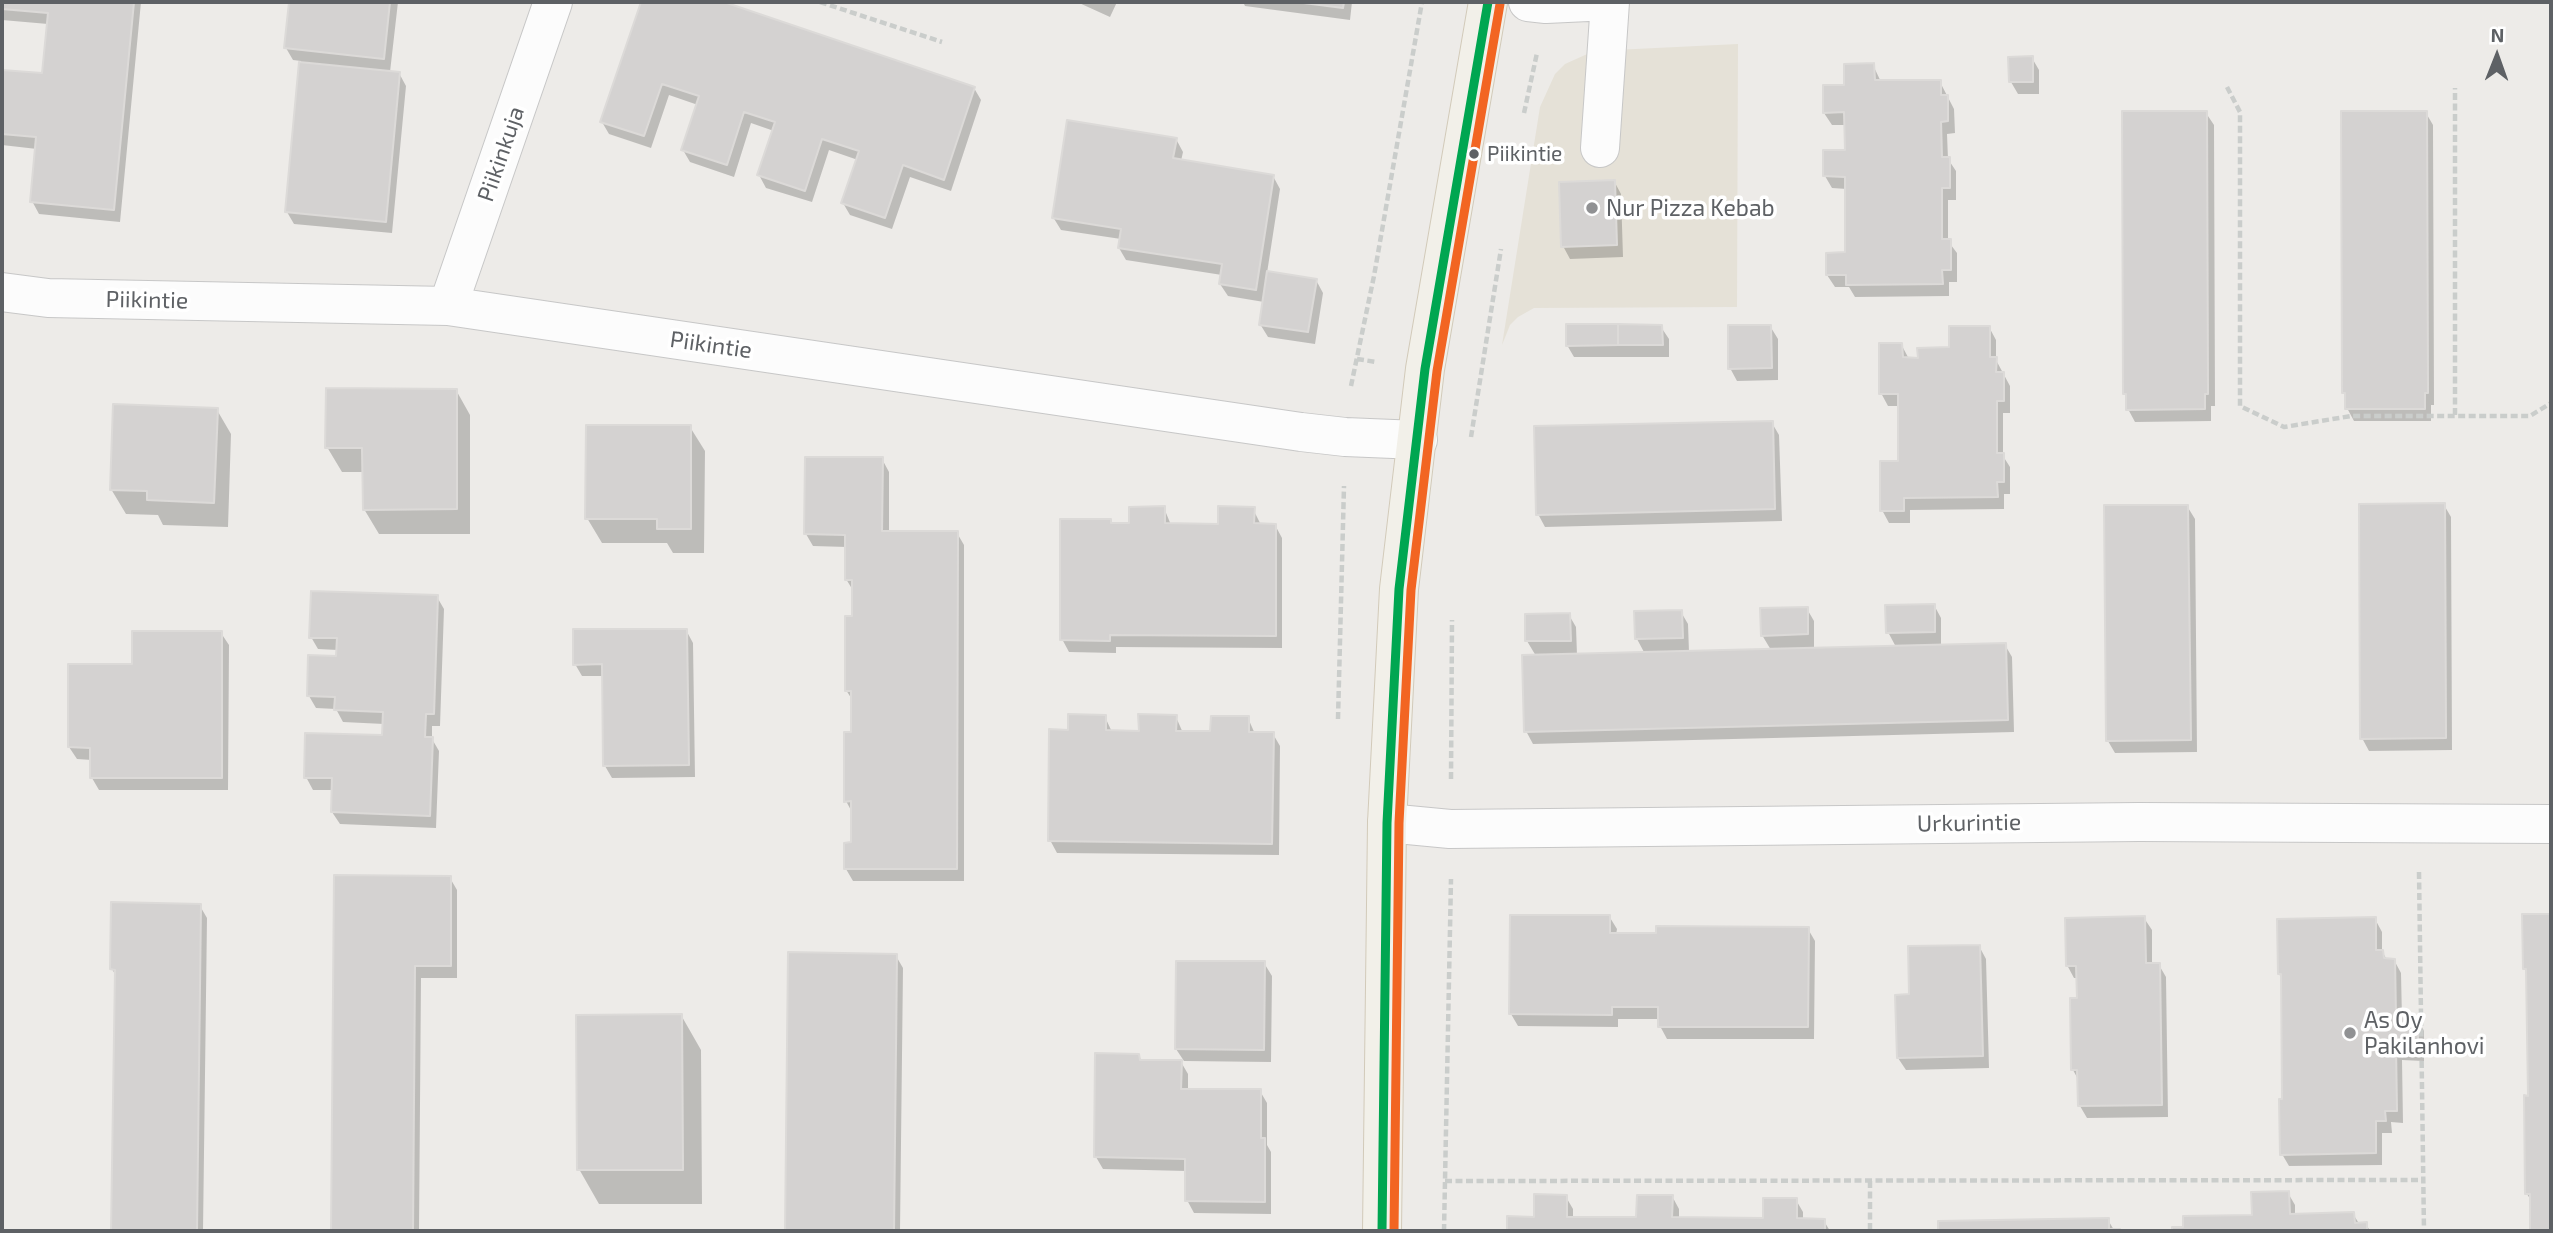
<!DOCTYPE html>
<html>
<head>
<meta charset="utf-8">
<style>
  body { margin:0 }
  #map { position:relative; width:2553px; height:1233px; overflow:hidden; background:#edebe8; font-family:"Exo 2",sans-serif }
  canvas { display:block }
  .frame { position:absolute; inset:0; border:4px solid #5e6165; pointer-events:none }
  .north { position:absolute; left:2462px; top:21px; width:70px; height:70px; -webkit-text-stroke:5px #fff; paint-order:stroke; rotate:1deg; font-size:19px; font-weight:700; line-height:28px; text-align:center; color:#5e6165 }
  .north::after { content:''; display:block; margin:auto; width:24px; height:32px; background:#5e6165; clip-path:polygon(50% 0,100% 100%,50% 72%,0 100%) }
</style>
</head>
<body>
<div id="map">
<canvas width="2553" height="1233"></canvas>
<div class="frame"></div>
<div class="north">N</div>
</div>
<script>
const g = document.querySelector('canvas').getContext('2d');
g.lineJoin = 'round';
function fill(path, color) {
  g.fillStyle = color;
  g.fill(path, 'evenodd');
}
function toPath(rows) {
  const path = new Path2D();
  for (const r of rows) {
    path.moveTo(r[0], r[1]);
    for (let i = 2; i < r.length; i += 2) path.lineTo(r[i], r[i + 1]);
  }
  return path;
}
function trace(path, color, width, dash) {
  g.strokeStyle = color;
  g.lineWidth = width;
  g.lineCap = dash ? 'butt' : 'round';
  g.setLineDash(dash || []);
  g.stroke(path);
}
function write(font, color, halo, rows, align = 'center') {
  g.font = font + ' "Exo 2",sans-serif';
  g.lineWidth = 7;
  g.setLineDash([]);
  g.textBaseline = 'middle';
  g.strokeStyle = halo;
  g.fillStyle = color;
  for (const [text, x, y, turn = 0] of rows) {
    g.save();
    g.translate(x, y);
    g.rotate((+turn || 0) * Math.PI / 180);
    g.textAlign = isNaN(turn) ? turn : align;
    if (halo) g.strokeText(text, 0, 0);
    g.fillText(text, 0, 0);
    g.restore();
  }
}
fill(toPath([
  [1738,44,1737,307,1534,308,1518,317,1510,325,1502,345,1540,107,1555,74,1565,64,1594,51]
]), '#e5e1d7');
fill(toPath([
  [2,2,141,2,120,222,39,214,32,201,37,149,2,145,2,72,44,75,48,24,2,20],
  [291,2,398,2,390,72,399,73,406,86,392,233,294,224,287,212,301,61,293,60,286,48],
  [643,2,718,2,974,88,981,100,951,191,910,177,892,229,850,215,843,203,858,160,829,150,812,202,766,188,759,175,774,131,751,123,734,177,690,162,683,150,698,105,669,95,651,148,609,134,602,122],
  [1077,2,1117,2,1110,17],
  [1243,2,1352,2,1350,20,1245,6],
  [2032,58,2039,70,2039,94,2018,94,2011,82],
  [1873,65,1881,82,1940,82,1954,109,1955,133,1947,134,1948,159,1956,171,1956,200,1948,200,1948,241,1957,253,1957,282,1949,282,1949,296,1855,297,1849,287,1835,287,1827,275,1847,254,1847,189,1832,188,1825,176,1847,151,1846,125,1832,125,1824,113,1846,87],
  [2206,113,2214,125,2215,406,2211,406,2211,421,2135,422,2128,409,2128,399,2125,394],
  [2426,113,2433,125,2434,405,2431,405,2431,421,2354,421,2347,408,2344,393],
  [1176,139,1183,152,1181,161,1273,176,1280,189,1267,273,1316,280,1323,293,1315,344,1268,337,1260,324,1264,302,1228,296,1220,284,1222,275,1126,260,1119,248,1121,239,1061,230,1053,217],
  [1614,181,1621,194,1623,257,1570,259,1563,246],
  [1770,326,1778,339,1778,380,1737,381,1730,368],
  [1661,327,1669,339,1669,357,1574,357,1567,345],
  [1989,327,1996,340,1996,360,2010,386,2010,413,2003,413,2003,456,2010,467,2010,494,2004,494,2004,509,1910,510,1910,523,1889,523,1882,510,1900,462,1899,406,1888,406,1881,393,1901,344,1909,359,1920,359,1951,349],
  [456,390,470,415,470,534,379,534,364,509,364,472,342,472,327,447],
  [217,410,231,434,228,527,163,525,158,515,126,514,111,489],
  [1772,423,1779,435,1782,521,1545,527,1538,514],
  [690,427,705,451,704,553,673,553,667,543,602,543,587,518],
  [882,459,889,472,889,532,957,533,964,545,964,881,853,881,846,869,853,844,853,814,846,801,852,734,853,701,846,690,854,618,854,592,846,579,847,547,813,546,806,534],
  [2444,505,2451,517,2452,750,2369,751,2362,738],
  [2187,506,2195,519,2197,752,2115,753,2108,741],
  [1164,508,1171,525,1220,526,1253,509,1261,525,1275,525,1282,538,1282,648,1116,647,1116,653,1069,652,1062,639,1110,521,1112,525,1130,525],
  [437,597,444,609,440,726,432,726,432,739,439,751,436,828,340,824,332,812,333,790,313,790,306,777,384,737,384,724,343,722,336,709,316,708,309,696,338,657,338,650,318,649,311,637],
  [1934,605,1941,618,1941,646,2005,645,2012,657,2014,732,1533,744,1526,731,1536,656,1527,641,1569,615,1576,627,1577,655,1645,654,1637,639,1681,612,1688,624,1689,652,1771,650,1762,635,1807,609,1814,621,1814,649,1896,647,1888,632],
  [686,630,693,643,695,777,612,778,605,766,604,676,582,676,575,664],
  [221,633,229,645,228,790,99,790,92,778,92,760,77,759,69,747,133,665],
  [1105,717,1112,732,1140,733,1176,717,1183,733,1212,733,1248,718,1255,734,1273,734,1280,746,1279,855,1057,853,1050,840,1070,732],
  [336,877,450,878,457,890,457,978,421,978,419,1231,333,1231],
  [200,906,207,918,203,1231,113,1231,116,976,112,969],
  [2551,915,2551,1231,2532,1231,2532,1202,2527,1194,2529,1097,2528,974,2524,968,2523,916],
  [1609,916,1617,929,1616,935,1808,929,1815,941,1814,1039,1667,1039,1660,1026,1660,1019,1618,1019,1618,1027,1518,1026,1511,1014],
  [2144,918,2152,930,2152,965,2159,965,2166,977,2168,1117,2087,1118,2080,1106,2079,1081,2073,1070,2078,978,2074,978,2067,965],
  [2375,919,2382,932,2382,951,2387,960,2394,960,2401,973,2402,1019,2417,1018,2424,1031,2424,1061,2402,1060,2403,1123,2391,1122,2392,1133,2382,1133,2382,1165,2289,1166,2282,1154,2284,1101,2282,979,2279,974],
  [1979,946,1986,959,1989,1068,1906,1070,1898,1058],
  [790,954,896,956,903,968,900,1231,787,1231],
  [1178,963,1264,963,1272,976,1271,1062,1184,1061,1176,1049],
  [681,1015,701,1050,702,1204,599,1204,579,1169],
  [1138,1055,1142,1061,1181,1062,1188,1074,1188,1090,1260,1091,1267,1103,1267,1145,1271,1152,1271,1214,1194,1213,1187,1200,1187,1171,1103,1169,1096,1157],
  [2288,1193,2295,1205,2295,1216,2353,1214,2360,1225,2366,1224,2370,1231,2174,1231,2174,1229,2254,1216],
  [1672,1196,1679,1209,1679,1219,1765,1219,1796,1200,1803,1212,1803,1220,1824,1221,1830,1231,1509,1231,1509,1218,1536,1218,1566,1197,1573,1209,1573,1219,1638,1219],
  [2108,1220,2114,1230,2119,1231,1940,1231,1939,1222]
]), '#0003');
const building = toPath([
  [2,2,134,2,114,210,30,202,36,137,2,134,2,70,42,73,48,13,2,9,2,2],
  [289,2,390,2,384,59,284,48,289,2],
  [641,2,724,2,975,87,944,180,903,165,885,218,841,203,859,151,822,139,805,191,757,175,775,122,744,112,727,165,681,150,699,96,662,84,644,136,600,122,641,2],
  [1296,2,1344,2,1343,8,1296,2],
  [2033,56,2033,82,2009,82,2008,57,2033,56],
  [299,62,400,72,386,222,285,212,299,62],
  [1874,63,1875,80,1941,80,1941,95,1948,95,1948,121,1941,122,1942,157,1950,157,1950,188,1942,188,1942,239,1951,239,1951,270,1942,270,1943,284,1846,285,1846,275,1826,275,1826,253,1845,252,1845,177,1823,176,1823,150,1845,150,1844,112,1823,113,1823,85,1844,85,1844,64,1874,63],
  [2122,111,2207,111,2208,394,2205,394,2205,409,2126,410,2126,394,2123,394,2122,111],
  [2341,111,2427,111,2428,393,2425,393,2425,409,2345,409,2345,393,2342,393,2341,111],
  [1067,120,1177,138,1173,158,1274,175,1256,290,1219,284,1222,264,1118,248,1121,229,1052,218,1067,120],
  [1615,180,1617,245,1561,247,1559,182,1615,180],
  [1267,271,1317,279,1308,332,1259,325,1267,271],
  [1566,324,1618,324,1618,345,1566,346,1566,324],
  [1618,324,1662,325,1663,345,1618,345,1618,324],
  [1728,325,1771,325,1772,368,1728,369,1728,325],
  [1949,326,1990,326,1990,357,1997,357,1996,372,2004,372,2004,401,1997,401,1997,453,2004,453,2004,482,1997,482,1998,497,1904,498,1904,511,1880,511,1880,461,1898,461,1898,394,1879,394,1879,343,1902,343,1903,357,1918,358,1917,348,1949,347,1949,326],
  [326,388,457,389,457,509,363,510,362,448,325,448,326,388],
  [113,404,218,408,214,503,147,500,147,491,110,490,113,404],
  [1773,421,1775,509,1536,515,1534,426,1773,421],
  [586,425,691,425,691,529,657,529,657,519,585,519,586,425],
  [805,457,883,457,882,531,958,531,957,869,844,869,844,843,851,842,851,801,844,802,844,732,851,732,851,691,845,691,845,616,852,616,852,580,845,580,845,535,804,534,805,457],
  [2445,503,2446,738,2360,739,2359,504,2445,503],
  [2104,505,2188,505,2191,740,2106,741,2104,505],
  [1165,506,1165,523,1218,524,1218,506,1255,507,1254,523,1276,524,1276,636,1110,635,1110,641,1060,640,1060,519,1111,519,1111,523,1129,523,1129,507,1165,506],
  [311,591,438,595,434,714,426,714,425,737,433,737,430,816,331,812,332,778,304,778,305,733,382,735,383,712,334,710,335,697,307,696,308,655,336,656,337,638,309,638,311,591],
  [1935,604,1935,632,1886,633,1885,605,1935,604],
  [1808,607,1808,634,1761,636,1760,608,1808,607],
  [1682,610,1683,638,1635,639,1634,611,1682,610],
  [1570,613,1571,641,1525,641,1525,614,1570,613],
  [573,629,687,629,689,765,603,766,602,664,573,665,573,629],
  [132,631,222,631,222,778,90,778,90,748,68,747,68,664,132,664,132,631],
  [2006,643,2008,720,1524,732,1522,655,2006,643],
  [1068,714,1106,715,1106,730,1139,731,1138,714,1177,715,1176,731,1210,731,1211,716,1249,716,1249,732,1274,732,1272,844,1048,841,1049,729,1068,730,1068,714],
  [334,875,451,876,451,966,415,966,413,1231,331,1231,334,875],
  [111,902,201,904,197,1231,111,1231,115,970,110,969,111,902],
  [2522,914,2551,914,2551,1231,2530,1231,2530,1194,2525,1194,2524,1095,2528,1096,2526,969,2523,969,2522,914],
  [1510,915,1610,915,1610,933,1656,933,1656,926,1809,927,1808,1027,1658,1027,1658,1007,1612,1007,1612,1015,1509,1014,1510,915],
  [2145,916,2146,963,2160,963,2162,1105,2078,1106,2077,1070,2071,1070,2070,998,2077,998,2076,966,2066,966,2065,918,2145,916],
  [2376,917,2376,950,2383,950,2384,958,2395,959,2396,1017,2418,1017,2418,1049,2396,1048,2397,1111,2385,1111,2386,1121,2376,1121,2376,1153,2280,1155,2279,1099,2282,1099,2281,974,2278,974,2277,919,2376,917],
  [1980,945,1983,1056,1897,1058,1895,995,1909,994,1908,946,1980,945],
  [788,952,897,954,894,1231,785,1231,788,952],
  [1176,961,1265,961,1264,1050,1175,1049,1176,961],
  [682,1014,683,1170,577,1170,576,1015,682,1014],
  [1095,1053,1139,1054,1140,1060,1182,1060,1181,1089,1261,1089,1261,1138,1265,1138,1265,1202,1185,1201,1185,1159,1094,1157,1095,1053],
  [2289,1191,2290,1214,2354,1212,2355,1223,2367,1222,2367,1231,2172,1231,2172,1227,2183,1227,2183,1216,2252,1215,2251,1192,2289,1191],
  [1534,1194,1567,1195,1567,1217,1636,1217,1637,1195,1673,1195,1672,1217,1763,1218,1763,1198,1797,1198,1797,1218,1825,1219,1825,1231,1507,1231,1507,1216,1534,1217,1534,1194],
  [2109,1218,2109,1229,2120,1229,2120,1231,1938,1231,1938,1221,2109,1218]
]);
fill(building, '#d4d2d1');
trace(building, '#dcdad8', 2);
const minor = toPath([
  [1528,2,1546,4,1588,2],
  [1600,148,1610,2],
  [2,292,48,298,448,306,1301,432,1345,437,1418,440],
  [448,306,553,2],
  [1387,823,1450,829,2139,822,2551,824]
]);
const major = toPath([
  [1382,1231,1387,823,1399,589,1425,369,1488,2]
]);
trace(minor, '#c7c7c7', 40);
trace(major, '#d2cab9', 40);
trace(toPath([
  [820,2,942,42],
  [2227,87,2240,112,2240,406,2284,427,2351,416,2530,416,2551,403],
  [1524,113,1537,53],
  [1357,359,1376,362],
  [1351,386,1374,276,1422,2],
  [2455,415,2455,88],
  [1471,437,1501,249],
  [1338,719,1344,486],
  [1451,779,1452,620],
  [2419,872,2424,1231],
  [1445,1181,2424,1180],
  [1870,1181,1870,1231],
  [1444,1231,1451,879]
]), '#cacdcb', 4.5, [7, 3.5]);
trace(minor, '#fcfcfc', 38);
trace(major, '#f2f0e9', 38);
trace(toPath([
  [1382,1231,1387,823,1399,589,1425,369,1488,2]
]), '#00a651', 9);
trace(toPath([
  [1394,1231,1399,823,1411,590,1437,371,1500,4]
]), '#f26522', 9);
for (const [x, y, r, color] of [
  [1474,154,6,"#5e6165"],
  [1592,208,7,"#909193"],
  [2350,1033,7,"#909193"]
]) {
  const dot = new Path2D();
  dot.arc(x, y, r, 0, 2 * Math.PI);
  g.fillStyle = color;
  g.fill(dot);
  trace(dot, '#fff', 2.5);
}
write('21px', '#5e6165', '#fff', [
  ["Piikintie",1487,154]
], 'left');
write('23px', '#5e6165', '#fff', [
  ["Piikinkuja",501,154,-71],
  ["Piikintie",147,300,1],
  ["Piikintie",711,345,8],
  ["Urkurintie",1969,823,-1]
]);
write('23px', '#5e6165', '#fff', [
  ["Nur Pizza Kebab",1606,208],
  ["As Oy",2364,1020],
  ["Pakilanhovi",2364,1046]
], 'left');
</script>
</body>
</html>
